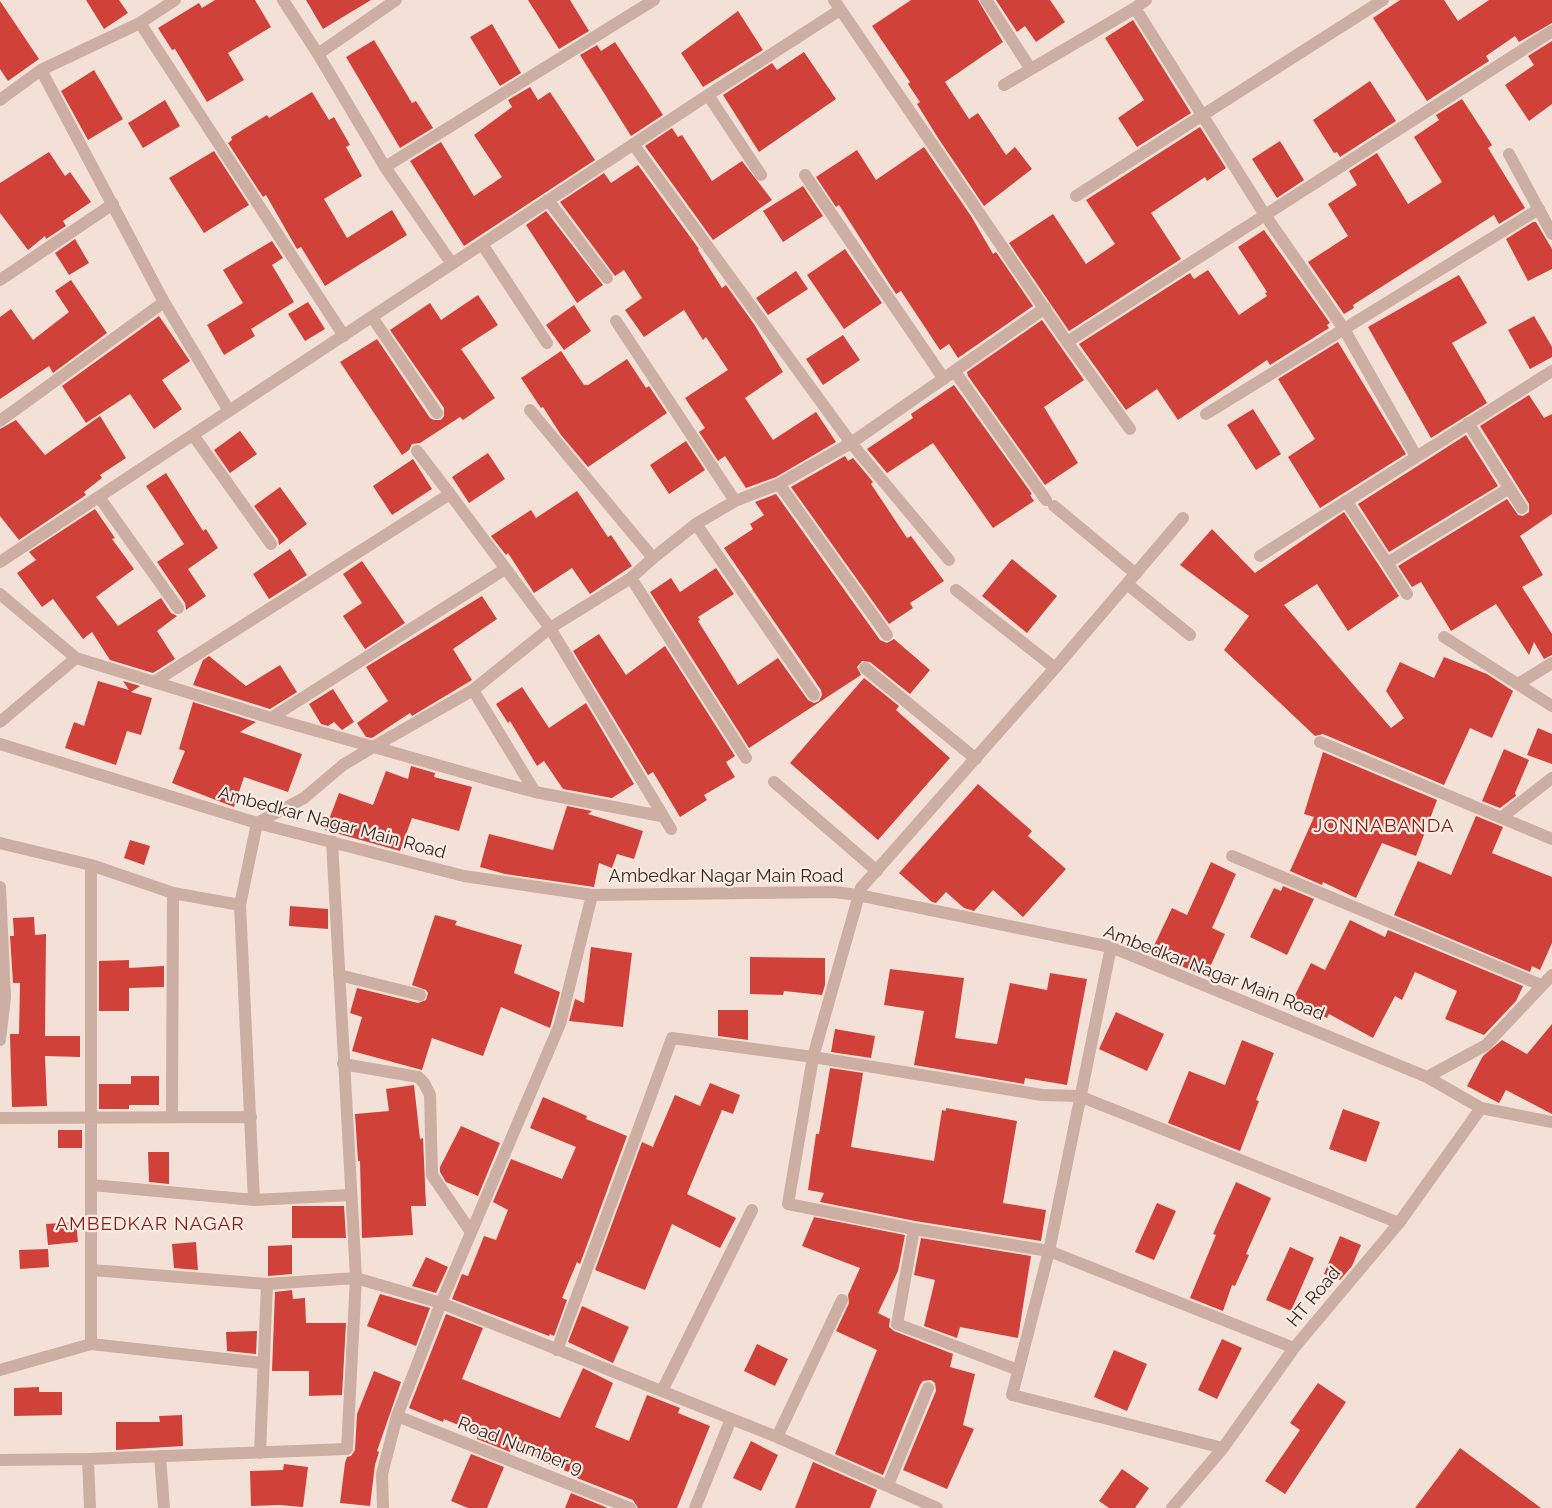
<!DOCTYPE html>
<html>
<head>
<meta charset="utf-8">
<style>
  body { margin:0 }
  canvas { display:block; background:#f3e1d8 }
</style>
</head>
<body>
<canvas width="1552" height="1508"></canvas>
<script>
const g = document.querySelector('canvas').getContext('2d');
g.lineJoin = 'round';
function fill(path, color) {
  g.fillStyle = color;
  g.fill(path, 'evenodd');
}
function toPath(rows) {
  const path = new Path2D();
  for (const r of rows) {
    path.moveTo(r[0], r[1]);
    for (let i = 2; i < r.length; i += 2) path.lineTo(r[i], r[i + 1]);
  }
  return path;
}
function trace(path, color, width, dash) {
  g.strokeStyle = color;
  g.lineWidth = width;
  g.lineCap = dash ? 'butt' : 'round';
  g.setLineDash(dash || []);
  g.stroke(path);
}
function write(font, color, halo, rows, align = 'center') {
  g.font = font + ' Raleway,sans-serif';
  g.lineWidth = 4.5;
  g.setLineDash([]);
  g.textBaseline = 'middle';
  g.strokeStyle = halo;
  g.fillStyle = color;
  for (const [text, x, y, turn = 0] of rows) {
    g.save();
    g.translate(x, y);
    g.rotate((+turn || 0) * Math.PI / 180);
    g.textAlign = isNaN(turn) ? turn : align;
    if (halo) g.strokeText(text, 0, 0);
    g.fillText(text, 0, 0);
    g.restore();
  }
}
fill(toPath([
  [86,0,119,0,128,13,104,29],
  [215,0,255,0,271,27,228,53,244,80,207,102,175,49,172,50,158,28,199,3,202,8],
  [306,0,371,0,323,29],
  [528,0,570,0,589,31,559,49],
  [911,0,978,0,1003,42,945,82,969,119,978,113,1006,155,1015,147,1032,169,984,206,938,138,917,104,920,102,908,84,910,82,872,26],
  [996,0,1050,0,1065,22,1036,42,1025,26,1017,32],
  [1400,0,1444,0,1458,21,1489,0,1552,0,1552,23,1519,42,1515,36,1486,56,1489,61,1427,101,1373,18],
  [0,1,39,59,8,81,0,69],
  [738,11,763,50,703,87,681,53],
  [1133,20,1191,113,1137,147,1118,118,1144,100,1105,38],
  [492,24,521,73,500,86,470,37],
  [374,40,412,103,416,101,433,128,400,148,346,57],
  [1552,41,1552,104,1529,121,1505,85,1534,65,1528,56],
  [615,42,663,115,631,136,580,55,597,45,601,51],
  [804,52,836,99,759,152,723,95,772,63,777,70],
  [94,70,123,119,88,140,61,91],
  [1370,81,1396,121,1340,157,1337,152,1334,153,1313,120],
  [530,87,538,100,550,92,595,160,464,246,410,161,441,142,474,196,502,177,474,135,512,107,508,100],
  [312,92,329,120,334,117,350,145,346,147,362,176,324,199,347,238,392,210,407,235,325,286,301,247,297,249,266,195,263,197,228,143,232,140,231,137,267,115,269,118],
  [1462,99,1492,145,1488,148,1525,208,1499,224,1494,215,1353,305,1354,308,1344,314,1308,262,1348,236,1328,204,1357,185,1349,171,1377,153,1408,204,1442,182,1414,137,1439,120,1436,115],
  [165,100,180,126,143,148,128,123],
  [1200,127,1226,168,1207,181,1205,177,1151,213,1181,259,1069,331,1009,243,1053,214,1086,264,1115,244,1086,200],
  [672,128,678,137,682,135,712,181,742,161,772,200,713,240,645,146],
  [1280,141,1304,180,1277,198,1252,159],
  [924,147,971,216,993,254,996,252,1033,306,958,358,949,344,940,350,901,291,896,294,839,205,836,207,816,177,857,150,876,180],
  [214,151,249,205,204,233,169,178],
  [49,152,65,176,70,172,91,202,63,221,66,226,46,239,45,236,28,250,0,213,0,183],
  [638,165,699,249,698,250,722,288,726,285,754,324,783,372,745,398,773,440,816,412,836,442,776,477,746,488,725,456,718,461,699,432,705,428,685,398,728,370,706,337,703,340,684,310,644,337,625,310,642,298,624,270,615,276,560,202,604,173,611,183],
  [803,186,823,216,783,242,763,211],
  [546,211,603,285,577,303,526,225],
  [1533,222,1536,222,1552,249,1552,269,1528,281,1506,239],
  [1264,230,1330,323,1327,325,1329,328,1270,365,1267,360,1178,420,1157,389,1126,410,1079,344,1190,273,1194,279,1208,270,1239,315,1267,296,1265,293,1267,292,1238,247],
  [75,239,89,263,69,275,55,253],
  [272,241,283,258,272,265,294,302,251,329,255,336,224,355,207,325,243,303,223,270],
  [845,249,882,303,844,329,807,275],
  [796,271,808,289,768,315,756,298],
  [1459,275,1487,323,1452,343,1487,403,1431,438,1368,327],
  [71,280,107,333,53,373,49,366,0,399,0,317,11,309,33,340,69,312,55,291],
  [478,295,498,325,461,349,495,398,463,420,460,417,420,443,412,444,409,450,402,455,340,362,377,339,430,418,434,420,441,420,444,416,444,408,390,330,430,303,441,320],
  [308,302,325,329,305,341,288,314],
  [574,305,591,331,564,350,546,325],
  [159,316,190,361,162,380,182,409,154,429,130,394,86,423,62,386],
  [1534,316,1552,347,1552,357,1530,369,1508,330],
  [1042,320,1084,380,1044,407,1078,463,1045,485,968,376,967,372],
  [843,335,860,360,823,385,806,359],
  [1338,342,1406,454,1320,508,1288,457,1315,439,1278,379],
  [561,351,584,385,588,385,627,359,646,388,649,386,667,413,588,467,561,435,543,407,541,408,521,378],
  [954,385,1032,494,1030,495,1034,501,993,528,933,443,887,473,867,449,913,418,911,414],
  [1529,395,1544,418,1552,414,1552,514,1520,536,1543,575,1522,587,1552,634,1552,655,1544,659,1534,642,1529,655,1496,604,1451,631,1421,582,1412,587,1398,566,1507,499,1518,515,1523,516,1529,512,1529,504,1480,426],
  [1253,409,1281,454,1256,470,1227,425],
  [100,416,126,458,100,475,102,478,84,492,86,495,19,540,0,516,0,429,16,420,45,455],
  [240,431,257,454,230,473,214,450],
  [1466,435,1498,486,1389,552,1358,504],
  [686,441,705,470,669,494,650,465],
  [488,453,505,479,469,503,452,477],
  [845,456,848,461,853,458,873,482,871,484,907,538,911,536,944,581,910,603,913,608,889,624,791,487],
  [413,459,432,489,392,515,373,486],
  [166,473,203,531,206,529,218,548,188,569,206,596,186,610,185,603,157,562,184,544,146,486],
  [280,487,307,524,279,545,278,539,254,506],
  [577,491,608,537,611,535,632,566,590,594,572,568,534,593,508,553,506,555,491,536,531,510,536,518],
  [776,494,880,640,887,643,894,639,930,670,910,694,870,662,862,661,857,667,861,675,749,748,650,592,671,578,680,592,716,568,734,594,698,617,700,620,698,621,738,685,778,658,808,700,814,703,819,701,822,695,821,690,724,548,753,529,750,524,764,515,755,502],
  [95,509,115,538,112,539,134,569,96,597,118,626,161,598,171,613,177,616,157,631,175,659,153,673,110,660,92,632,83,639,53,599,42,607,17,573,36,560,29,552],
  [1344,512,1399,596,1348,631,1317,584,1284,605,1391,728,1404,718,1386,691,1400,662,1434,678,1444,657,1487,674,1513,691,1492,738,1470,728,1444,785,1323,734,1315,736,1224,650,1249,616,1180,565,1212,529,1255,573],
  [290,549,307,575,269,599,253,574],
  [1012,559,1057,596,1027,633,982,596],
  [362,561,405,623,365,649,343,616,362,603,343,574],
  [482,596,497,619,453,649,472,680,412,716,410,713,372,738,366,737,357,723,388,701,366,667],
  [599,634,626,675,665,646,735,756,726,762,735,777,704,795,707,800,680,817,653,772,648,775,573,651],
  [209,656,246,686,280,665,297,692,270,709,193,685,203,660],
  [864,678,899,706,896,710,950,758,878,840,790,763],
  [98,681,129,690,123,681,140,686,131,692,152,698,141,735,127,731,116,765,65,748,74,722,84,726],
  [522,687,549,728,586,703,634,784,612,798,563,789,544,761,537,766,510,721,508,723,496,704],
  [333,689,354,722,342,730,334,722,328,726,321,724,309,704],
  [193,702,256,722,240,732,302,754,288,792,244,777,234,807,172,783,185,751,179,749],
  [1538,728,1552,734,1552,764,1527,755],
  [1504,749,1529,760,1515,793,1516,796,1500,808,1482,801],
  [1323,752,1437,800,1416,856,1382,843,1356,898,1323,882,1322,885,1290,871,1314,817,1304,814],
  [411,766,435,773,434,777,472,787,459,831,412,818,400,851,325,830,339,793,373,805,386,771,408,779],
  [978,784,1032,831,1028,836,1066,869,1023,917,993,890,974,911,964,908,946,892,936,903,932,902,899,873],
  [567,806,592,811,588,814,643,831,634,859,617,854,612,868,599,863,594,887,505,874,480,867,489,834,553,850],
  [1476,816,1503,827,1492,853,1552,877,1552,943,1540,970,1532,966,1530,972,1394,915,1418,861,1451,875],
  [130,840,150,846,144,865,124,858],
  [1211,862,1236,874,1212,928,1225,934,1206,976,1150,954,1172,908,1187,915],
  [1283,886,1314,899,1287,955,1250,937,1274,888,1281,891],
  [290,906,328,909,328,929,289,926],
  [435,915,457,921,455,925,522,945,514,973,560,992,550,1028,501,1007,483,1056,432,1038,422,1070,352,1051,362,1017,350,1013,357,988,418,1003,426,1000,428,993,426,990,412,985],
  [34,917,35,935,46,934,45,1036,80,1036,80,1057,45,1056,47,1106,12,1107,10,1034,19,1034,20,983,13,983,10,936,14,936,13,918],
  [1350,920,1385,937,1388,930,1523,986,1516,1001,1484,1035,1445,1019,1457,991,1415,972,1402,1000,1395,996,1373,1038,1329,1014,1327,1018,1292,1001,1311,963,1325,970],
  [591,947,632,953,623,1027,569,1021,575,999,584,1003],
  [750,957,825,958,825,985,822,995,784,991,783,995,750,994],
  [129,960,129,968,164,966,164,987,129,988,129,1011,99,1011,99,961],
  [890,969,964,978,955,1038,997,1044,1010,983,1047,990,1050,973,1087,979,1067,1085,1025,1078,1024,1084,914,1065,924,1011,884,1005],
  [718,1010,748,1010,748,1040,718,1036],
  [1116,1012,1164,1034,1147,1071,1099,1049],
  [1552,1024,1552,1114,1506,1090,1499,1103,1467,1086,1483,1056,1502,1040,1527,1054],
  [835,1029,875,1036,871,1058,831,1052],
  [1242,1040,1274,1053,1256,1100,1259,1101,1240,1151,1168,1123,1189,1071,1225,1085],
  [830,1068,863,1073,851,1147,934,1161,942,1110,946,1111,946,1108,1017,1121,1003,1203,1046,1210,1041,1241,915,1221,820,1202,824,1193,808,1190,816,1134,819,1134],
  [131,1076,159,1076,159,1105,129,1105,129,1109,99,1109,99,1084,131,1084],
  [710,1083,740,1095,733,1114,722,1110,687,1194,736,1218,720,1248,672,1224,645,1290,595,1270,642,1142,653,1147,654,1144,675,1095,700,1106],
  [414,1085,420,1139,423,1138,426,1206,411,1206,413,1235,362,1238,360,1161,358,1161,355,1114,389,1111,386,1089],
  [543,1097,587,1116,586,1119,627,1136,580,1264,577,1262,562,1298,567,1300,554,1336,550,1334,549,1336,452,1299,462,1274,468,1276,484,1236,496,1240,508,1210,493,1202,511,1159,562,1179,576,1147,530,1128],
  [1343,1109,1380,1122,1366,1162,1329,1149],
  [461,1126,500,1143,478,1196,446,1182,440,1172,440,1167],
  [58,1130,82,1130,82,1148,58,1148],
  [148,1152,169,1152,169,1184,149,1182],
  [1236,1182,1271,1198,1246,1254,1249,1255,1235,1286,1232,1285,1223,1311,1190,1298,1216,1235,1213,1234],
  [1157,1203,1176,1211,1154,1260,1135,1252],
  [292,1206,344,1206,346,1238,292,1238],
  [814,1217,905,1235,898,1271,878,1313,890,1319,889,1327,894,1331,953,1354,950,1367,975,1374,963,1425,974,1429,947,1489,903,1470,936,1391,935,1383,931,1380,923,1381,920,1385,883,1475,835,1454,877,1350,836,1331,849,1303,848,1295,860,1268,802,1246],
  [76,1222,78,1242,48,1245,46,1224],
  [1340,1236,1361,1245,1352,1266,1340,1280,1324,1274],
  [921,1238,1031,1256,1018,1338,960,1327,957,1338,924,1326,935,1280,914,1275],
  [196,1242,198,1270,174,1268,172,1244],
  [292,1245,292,1274,268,1276,268,1246],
  [1290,1247,1314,1258,1291,1311,1266,1300],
  [48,1249,49,1267,20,1269,19,1250],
  [426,1257,448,1267,436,1293,412,1286],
  [292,1290,293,1299,305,1298,306,1323,346,1323,342,1395,309,1396,309,1371,272,1371,275,1292],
  [380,1294,430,1308,416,1346,367,1326],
  [582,1306,629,1327,613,1363,568,1342],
  [446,1314,483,1328,462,1379,560,1418,583,1368,613,1383,595,1427,629,1441,647,1395,680,1408,678,1413,710,1426,677,1508,638,1508,633,1500,577,1478,578,1476,544,1462,545,1460,512,1447,510,1452,477,1439,477,1433,444,1419,443,1422,409,1408],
  [257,1331,256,1354,227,1351,226,1332],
  [1222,1339,1242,1348,1217,1399,1198,1390],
  [757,1344,788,1359,775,1386,744,1371],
  [1114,1350,1147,1364,1127,1411,1094,1397],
  [374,1371,401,1382,377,1451,379,1452,375,1465,370,1506,340,1503,345,1463,347,1457,351,1456,355,1450,357,1414],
  [1318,1383,1346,1402,1285,1494,1265,1481,1300,1430,1290,1423],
  [39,1387,39,1392,62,1392,62,1415,14,1416,14,1388],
  [182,1415,183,1446,116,1450,116,1422,160,1422,159,1416],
  [751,1441,778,1455,761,1491,733,1478],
  [1460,1448,1541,1508,1415,1508],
  [471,1454,504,1467,487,1508,468,1508,451,1501],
  [813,1462,877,1490,870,1508,795,1508],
  [284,1464,308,1467,303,1507,280,1505,251,1506,250,1471,283,1470],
  [1122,1469,1149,1488,1135,1508,1109,1508,1099,1501],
  [571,1493,608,1508,565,1508]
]), '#d04139');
trace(toPath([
  [283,0,318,54,385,167,452,264],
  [834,0,1067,342,1130,429],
  [986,0,1030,68],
  [1146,0,1135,8,1265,215,1344,329,1416,456],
  [140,23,344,336],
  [318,54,396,0],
  [41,70,164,302,229,411],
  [1004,85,1135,8],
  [708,95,761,175],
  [0,100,41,70,140,23,175,0],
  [633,144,851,443,949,560],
  [1509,154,1552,234],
  [385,167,654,0],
  [805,175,944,379],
  [1076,196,1383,0],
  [548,200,607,278],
  [482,244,547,343],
  [0,280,113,204],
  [372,317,437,413],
  [616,321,735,501],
  [1067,342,1552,31],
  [955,372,1046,500],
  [530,410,653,558],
  [1206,414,1539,209],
  [0,421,164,302],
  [1468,423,1522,508],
  [193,435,271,544],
  [417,451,450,494],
  [779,484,887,635],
  [99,497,178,608],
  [1346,501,1387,563,1508,489],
  [1054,506,1136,574],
  [1183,518,1055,668,861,888,813,1057,788,1204,914,1229,1049,1251,1294,1348],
  [696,524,814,695],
  [1260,556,1552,371],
  [0,562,708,95,840,10],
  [1387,563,1407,594],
  [631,578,746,758],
  [1127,584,1190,635],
  [956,590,1055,668],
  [0,594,76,658],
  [1444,637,1552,706],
  [865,668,976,759],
  [154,682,450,494,550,628,671,829],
  [1518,684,1552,663],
  [473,690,535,792],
  [271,718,505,569],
  [0,722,76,658,271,718,494,781,535,792,661,816],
  [1320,742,1552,839],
  [0,744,257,823,464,876,592,895,834,892,858,895,1111,947,1427,1077,1481,1108,1552,1122],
  [774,782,877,871],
  [1502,817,1552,778],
  [0,843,91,865,173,893,240,905],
  [1232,856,1541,985],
  [91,865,91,1344],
  [0,887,5,997,0,1040],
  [1111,947,1049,1251,1012,1395,1223,1448],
  [339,975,420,995],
  [343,1064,418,1077,424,1083,430,1095,432,1175,471,1232],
  [1427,1077,1486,1045,1552,975],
  [172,1117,173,893],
  [0,1118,251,1117],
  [92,1185,254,1200,350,1195],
  [254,1200,240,905,257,823,304,798,343,765,373,747,473,690,550,628,631,578,653,558,696,524,735,501,779,484,851,443,1045,308],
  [914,1229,897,1324,1018,1370],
  [92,1270,267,1284,356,1278,441,1303,777,1437,937,1508],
  [557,1350,672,1038,813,1057,1042,1095,1079,1096,1399,1223],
  [0,1370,91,1344,262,1363],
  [662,1391,752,1210],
  [397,1416,630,1508],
  [777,1437,842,1300],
  [260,1453,267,1284],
  [160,1456,164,1508],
  [88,1459,90,1508],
  [0,1460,88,1459,347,1449,356,1278,332,841],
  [888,1485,928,1388],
  [383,1508,382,1474,397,1416,441,1303,560,1024,592,895],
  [695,1508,731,1419],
  [1172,1508,1223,1448,1294,1348,1399,1223,1481,1108]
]), '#ccaea3', 12);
write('18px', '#362826', '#fbece4', [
  ["Ambedkar Nagar Main Road",332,823,15],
  ["Ambedkar Nagar Main Road",726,877],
  ["Ambedkar Nagar Main Road",1214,973,21],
  ["HT Road",1314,1297,-50],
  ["Road Number 9",520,1446,21]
]);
g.letterSpacing = '1px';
write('19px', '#8c1e18', '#fbece4', [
  ["JONNABANDA",1384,826],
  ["AMBEDKAR NAGAR",150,1224]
]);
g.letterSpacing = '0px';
</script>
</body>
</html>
